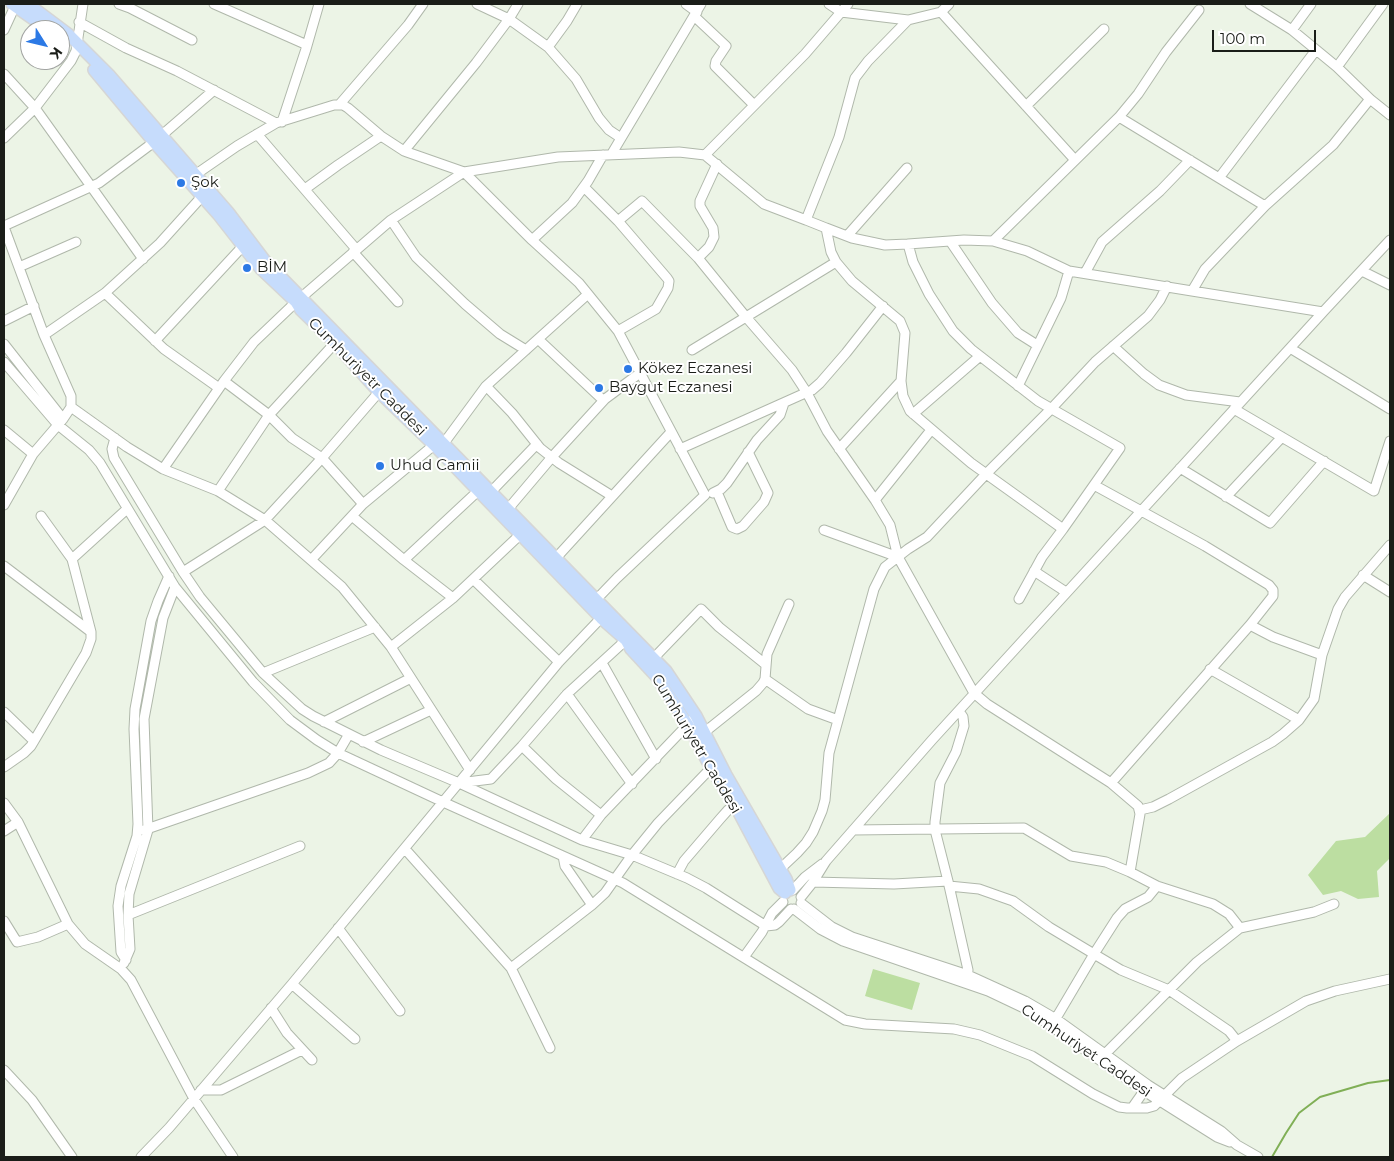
<!DOCTYPE html>
<html>
<head>
<meta charset="utf-8">
<style>
  body { margin:0 }
  #map { position:relative; width:1394px; height:1161px; overflow:hidden; background:#ecf4e6; font-family:Montserrat,sans-serif }
  canvas { display:block }
  .frame { position:absolute; inset:0; border:5px solid #1a1d18; pointer-events:none }
  .north { position:absolute; left:20px; top:20px; width:50px; height:50px; box-sizing:border-box; background:#fff; border:1px solid #a3a5a3; border-radius:50%; rotate:126deg; font-size:14px; font-weight:700; line-height:20px; text-align:center; color:#1a1d18 }
  .north::after { content:''; display:block; margin:auto; width:18px; height:22px; background:#2c79e5; clip-path:polygon(50% 0,100% 100%,50% 72%,0 100%) }
  .scale { position:absolute; left:1212px; top:30px; width:104px; height:22px; box-sizing:border-box; border:2px solid #1a1d18; border-top:0; padding-left:6px; font-size:15px; line-height:18px; white-space:nowrap; color:#1a1d18; -webkit-text-stroke:4px #fff; paint-order:stroke }
</style>
</head>
<body>
<div id="map">
<canvas width="1394" height="1161"></canvas>
<div class="frame"></div>
<div class="north">K</div>
<div class="scale">100 m</div>
</div>
<script>
const g = document.querySelector('canvas').getContext('2d');
g.lineJoin = 'round';
function fill(path, color) {
  g.fillStyle = color;
  g.fill(path, 'evenodd');
}
function toPath(rows) {
  const path = new Path2D();
  for (const r of rows) {
    path.moveTo(r[0], r[1]);
    for (let i = 2; i < r.length; i += 2) path.lineTo(r[i], r[i + 1]);
  }
  return path;
}
function trace(path, color, width, dash) {
  g.strokeStyle = color;
  g.lineWidth = width;
  g.lineCap = dash ? 'butt' : 'round';
  g.setLineDash(dash || []);
  g.stroke(path);
}
function write(font, color, halo, rows, align = 'center') {
  g.font = font + ' Montserrat,sans-serif';
  g.lineWidth = 4;
  g.setLineDash([]);
  g.textBaseline = 'middle';
  g.strokeStyle = halo;
  g.fillStyle = color;
  for (const [text, x, y, turn = 0] of rows) {
    g.save();
    g.translate(x, y);
    g.rotate((+turn || 0) * Math.PI / 180);
    g.textAlign = isNaN(turn) ? turn : align;
    if (halo) g.strokeText(text, 0, 0);
    g.fillText(text, 0, 0);
    g.restore();
  }
}
fill(toPath([
  [1390,813,1390,858,1377,871,1379,897,1358,899,1341,891,1323,895,1308,875,1336,841,1365,837],
  [873,969,920,983,912,1010,865,996]
]), '#bcdea1');
trace(toPath([
  [1272,1157,1286,1133,1299,1113,1320,1097,1368,1083,1390,1080]
]), '#80af56', 2);
const minor = toPath([
  [119,4,130,8,192,40],
  [214,4,307,45],
  [518,4,509,19,548,47,567,21,577,4],
  [686,4,697,12],
  [829,4,841,12,908,20,941,12,949,4],
  [1250,4,1292,30,1337,67,1370,99,1333,145,1265,206],
  [941,12,1075,160],
  [694,16,726,46,716,61,715,66,754,105],
  [79,22,126,48,177,71,276,123],
  [4,30,15,6],
  [1292,30,1311,4],
  [548,47,576,79,599,118,609,130,621,138],
  [1337,67,1383,4],
  [4,74,35,108,143,259],
  [1370,99,1390,115],
  [339,105,408,25,423,4],
  [1026,106,1104,29],
  [1119,117,1138,94,1166,52,1199,10],
  [282,122,306,49,319,4],
  [257,134,356,249],
  [4,138,35,108,71,61,76,51,83,4],
  [404,151,476,63,509,19,477,4],
  [611,155,701,4],
  [705,155,805,54,848,4],
  [192,177,237,146,276,123,334,105,343,105,348,108,381,136,404,151,464,172,532,240,572,203,588,181,603,155],
  [1219,178,1316,50],
  [305,189,338,165,381,136],
  [391,220,416,257,465,304,500,334,526,350],
  [618,221,642,201,698,258,746,317,792,370,807,393,827,431,875,500,931,430],
  [4,226,99,183,154,142,214,90],
  [4,227,44,335,71,396,71,407,63,419,33,454,4,505],
  [826,228,852,238,885,245,908,244],
  [847,236,907,168],
  [532,240,579,283,618,331,656,309,668,288,669,281,667,278,618,221,584,187],
  [950,241,992,303,1018,333,1037,345],
  [993,241,1119,117,1265,206,1205,269,1192,291,1069,271],
  [353,252,398,302],
  [698,258,709,247,714,237,713,228,700,206,700,201,717,164],
  [836,262,852,281,900,321,905,333,901,381,903,396,910,411,971,463,1063,529,1120,448,1038,401,971,349,953,331,929,294,913,262,908,244,964,240,993,241,1027,251,1069,271,1061,298,1018,386],
  [19,267,76,242],
  [1362,271,1390,285],
  [1085,273,1102,242,1160,191,1190,160],
  [105,293,164,349,219,388],
  [588,294,538,339,603,400],
  [1323,312,1390,240],
  [4,321,34,306],
  [44,335,105,293,160,243,206,192],
  [155,341,243,246],
  [4,344,63,419],
  [1113,346,1144,374,1159,385,1186,395,1240,402],
  [1290,348,1390,409],
  [692,350,836,262,831,252,826,228,806,220],
  [4,362,58,425,89,450,100,463,175,587,253,682,290,720,317,740,338,753,443,802,623,883,845,1020,865,1024,954,1029,980,1035,1032,1056,1093,1094,1119,1107,1127,1108,1147,1108,1154,1106,1182,1078,1237,1041,1229,1031,1169,990,1121,970,1094,954,1052,1025],
  [224,381,269,415,292,438,322,458,363,504],
  [486,386,512,413,540,448,559,463,612,496],
  [71,407,127,447,163,469,218,491,265,520,342,587,391,647,470,770],
  [1234,409,1374,491,1390,441],
  [913,414,980,356],
  [4,430,33,454],
  [115,438,112,449,114,458,183,572,200,597,263,673,302,709,313,716,381,750,459,783,582,840,632,855,687,878,706,888,766,926,775,925,779,922,791,909],
  [680,449,812,390,820,383,846,353,883,306],
  [839,449,901,381],
  [1180,468,1270,523,1324,461],
  [163,469,224,381,254,342,296,302,391,220,464,172,558,157,679,152,705,155,764,204,806,220,839,137,855,78,868,61,908,20],
  [1094,485,1205,546,1269,585,1273,590,1273,596,1250,625],
  [218,491,269,415,335,343],
  [717,492,732,527,737,529,743,526,764,502,768,493,748,452],
  [713,493,721,489,727,483,757,440,780,415,784,403],
  [487,496,537,444],
  [1226,497,1282,437],
  [875,500,890,525,898,557,974,693,987,704,1111,783,1138,806,1140,814,1130,872],
  [508,509,552,457,605,399,640,373],
  [352,516,404,560,453,598],
  [824,530,898,557],
  [556,558,671,432],
  [72,559,127,509],
  [311,560,363,504,434,445,444,443,486,386,538,339],
  [404,560,478,491],
  [4,566,91,632],
  [1034,571,1066,592],
  [183,572,265,520,322,458,379,392],
  [1363,575,1390,592],
  [473,579,559,662],
  [1019,599,1042,557,1063,529],
  [592,604,617,578,705,495,618,331],
  [391,647,453,598,524,531],
  [1322,655,1338,609,1345,597,1390,545],
  [602,663,656,759],
  [649,663,701,609,719,627,765,664],
  [1210,669,1299,720],
  [263,673,375,627],
  [765,679,808,709,838,720],
  [567,694,632,784],
  [4,712,34,741],
  [324,722,411,678],
  [701,735,756,691,763,683,765,679,767,654,789,604],
  [363,742,431,710],
  [522,746,556,779,601,815],
  [4,767,24,753,31,746,86,653,91,639,91,632,72,559,41,516],
  [459,783,491,779,522,746,567,694,626,640],
  [1111,783,1250,625,1273,637,1322,655,1314,699,1299,720,1283,734,1272,742,1169,799,1153,807,1140,810],
  [4,803,18,822,68,924,85,944,121,969,131,980,194,1099,233,1157],
  [144,830,308,773,329,763,338,753,349,734],
  [853,830,1024,828,1071,856,1106,862,1130,872,1157,886,1213,904,1229,914,1240,928],
  [4,831,18,822],
  [582,840,601,815,692,720],
  [405,849,511,968,592,905,605,893,632,855,658,823,711,768],
  [563,856,565,866,592,905],
  [780,869,797,853,806,843,813,832,822,811,825,800,829,753,874,589,885,567,908,549,927,537,986,474,1051,409,1095,362,1148,316,1160,300,1167,286],
  [677,874,684,861,720,819,728,810,739,803],
  [948,881,968,970,967,981],
  [813,882,894,884,948,881,935,830,935,822,940,783,956,752,964,726,963,717,959,711],
  [949,886,979,889,1013,901,1049,927,1094,954,1117,918,1125,909,1148,897,1157,886],
  [793,890,805,877,822,864],
  [801,897,813,882,826,861,932,740,1323,312,1192,291],
  [801,903,832,927,852,937,968,975,1025,1001,1056,1019,1148,1085,1221,1131,1237,1145,1258,1157],
  [794,909,820,929,843,941,988,991,1028,1010,1144,1091,1217,1137,1230,1142],
  [128,915,300,846],
  [4,921,17,942,38,937,68,924],
  [338,928,400,1011],
  [744,957,762,932,772,913,783,902],
  [126,960,121,952,118,906,121,886,137,836,138,824,134,729,135,709,151,621,158,601,169,576],
  [124,963,130,949,128,915,129,894,148,830,144,719,163,618,175,587],
  [511,968,550,1048],
  [292,984,355,1039],
  [271,1008,287,1033,312,1060],
  [1237,1041,1306,1001,1335,991,1390,979],
  [1101,1058,1197,962,1240,928,1314,912,1334,904],
  [4,1070,32,1100,72,1157],
  [201,1090,221,1090,302,1050],
  [1132,1108,1144,1091],
  [141,1157,169,1128,292,984,559,662,601,618]
]);
const major = toPath([
  [12,4,49,30],
  [28,4,68,34,110,76,228,212,265,261,666,671,696,716,726,775,786,879,790,890],
  [94,70,154,142,218,214,261,269,296,302,301,310,335,343,379,392,434,445,601,618,626,640,631,649,656,676,688,725,711,768,735,805,779,888,785,893]
]);
trace(minor, '#b0b8ab', 11);
trace(major, '#d6d6d5', 14);
trace(minor, '#fff', 9);
trace(major, '#c6dcfc', 11);
for (const [x, y, r, color] of [
  [181,183,5,"#2c79e5"],
  [247,268,5,"#2c79e5"],
  [628,369,5,"#2c79e5"],
  [599,388,5,"#2c79e5"],
  [380,466,5,"#2c79e5"]
]) {
  const dot = new Path2D();
  dot.arc(x, y, r, 0, 2 * Math.PI);
  g.fillStyle = color;
  g.fill(dot);
  trace(dot, '#fff', 2);
}
write('15px', '#1a1d18', '#fff', [
  ["Şok",191,183],
  ["BİM",257,268],
  ["Kökez Eczanesi",638,369],
  ["Baygut Eczanesi",609,388],
  ["Uhud Camii",390,466]
], 'left');
write('15px', '#1a1d18', '#fff', [
  ["Cumhuriyetr Caddesi",367,377,45],
  ["Cumhuriyetr Caddesi",696,744,59],
  ["Cumhuriyet Caddesi",1086,1051,34]
]);
</script>
</body>
</html>
